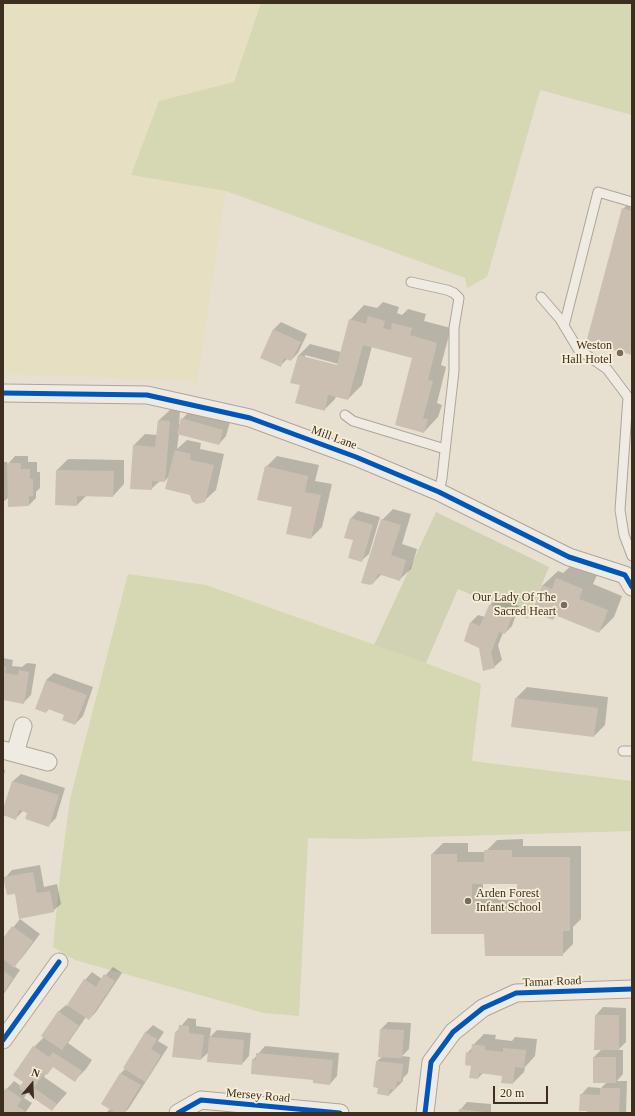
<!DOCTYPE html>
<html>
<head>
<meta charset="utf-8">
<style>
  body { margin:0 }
  #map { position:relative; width:635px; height:1116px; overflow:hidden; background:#e7e0d1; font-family:Georgia,serif }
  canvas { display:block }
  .frame { position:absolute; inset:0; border:4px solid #3d2e20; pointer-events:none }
  .north { position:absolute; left:12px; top:1064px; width:40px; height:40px; -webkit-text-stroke:3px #f7eed8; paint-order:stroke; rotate:19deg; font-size:11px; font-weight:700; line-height:16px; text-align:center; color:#3d2e20 }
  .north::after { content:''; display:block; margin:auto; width:14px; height:18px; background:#3d2e20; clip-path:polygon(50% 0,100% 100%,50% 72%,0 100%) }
  .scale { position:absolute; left:493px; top:1086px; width:55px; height:18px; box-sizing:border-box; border:2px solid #3d2e20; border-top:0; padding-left:5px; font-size:12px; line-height:14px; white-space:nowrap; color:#3d2e20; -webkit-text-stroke:3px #f7eed8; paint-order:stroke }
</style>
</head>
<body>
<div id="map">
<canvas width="635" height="1116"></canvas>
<div class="frame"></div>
<div class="north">N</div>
<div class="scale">20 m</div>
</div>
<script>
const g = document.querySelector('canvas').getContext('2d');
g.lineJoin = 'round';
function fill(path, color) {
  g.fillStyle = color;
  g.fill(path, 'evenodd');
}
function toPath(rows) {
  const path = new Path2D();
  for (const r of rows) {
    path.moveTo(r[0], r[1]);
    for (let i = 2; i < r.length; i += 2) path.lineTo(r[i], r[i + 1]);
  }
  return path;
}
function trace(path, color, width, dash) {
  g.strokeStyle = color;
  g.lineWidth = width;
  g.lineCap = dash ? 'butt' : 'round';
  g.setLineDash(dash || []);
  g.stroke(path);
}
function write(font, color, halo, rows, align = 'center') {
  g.font = font + ' Georgia,serif';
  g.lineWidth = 3.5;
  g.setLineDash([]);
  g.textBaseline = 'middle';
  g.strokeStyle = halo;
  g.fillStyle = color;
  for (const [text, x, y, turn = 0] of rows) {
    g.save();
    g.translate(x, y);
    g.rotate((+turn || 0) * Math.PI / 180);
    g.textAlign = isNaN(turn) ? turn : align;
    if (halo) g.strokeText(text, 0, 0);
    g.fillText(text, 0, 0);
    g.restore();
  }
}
fill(toPath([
  [3,3,261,3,234,82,159,101,131,175,226,191,197,384,190,381,3,374]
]), '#e6dfc2');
fill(toPath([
  [261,3,632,3,632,115,540,90,487,277,467,288,465,278,226,191,131,175,159,101,234,82],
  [128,574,206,585,426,663,481,684,472,761,632,781,632,831,361,839,308,838,299,1016,264,1013,75,960,53,947,60,875,70,799]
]), '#d6d7b3');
fill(toPath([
  [436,512,549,567,528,619,458,589,426,663,374,645]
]), '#d1d1b3');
fill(toPath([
  [632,200,632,354,623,209],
  [383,302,399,307,397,313,402,315,408,309,426,314,424,321,451,328,441,365,446,367,437,403,442,405,438,417,424,432,414,357,372,346,362,385,348,399,336,396,335,399,324,410,302,385,292,382,299,355,310,344,341,352,350,320,364,305,377,308],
  [305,355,342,365,341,367,305,358],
  [281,322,307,334,298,353,291,360,287,359,280,366,274,329],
  [170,410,180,410,179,426,182,419,190,411,230,422,226,436,219,444,179,433,177,449,187,440,201,443,200,449,224,454,216,490,204,501,190,495,169,476,165,481,160,481,151,489,134,445,145,434,157,435,158,421],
  [15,456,28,456,28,462,37,462,37,472,40,472,40,488,36,492,36,498,29,505,9,497,3,502,3,462,7,462,7,465],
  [277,456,319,465,315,481,332,484,322,527,311,538,293,507,266,467],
  [68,459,124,460,124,484,113,496,87,495,77,505,57,470],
  [393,509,411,514,402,544,417,549,411,569,399,580,382,574,374,582,382,520],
  [358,511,380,517,369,554,361,561,354,540,345,537,351,518],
  [572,565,597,575,593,584,622,596,614,617,599,632,557,615,553,619,533,611,543,585,558,571,563,573],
  [498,598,519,606,512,626,505,633,503,633,498,645,502,660,494,667,480,647,465,641,471,622,478,615,485,617,490,605],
  [3,658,13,660,12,666,22,667,27,663,36,664,31,695,23,703,3,699],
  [54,673,93,687,83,716,75,724,65,714,50,708,46,712,46,680],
  [527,687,608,697,605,725,594,736,516,698],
  [3,769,5,770,3,780],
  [21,774,65,788,56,818,48,826,24,810,16,818,3,814,13,781],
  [523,839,523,846,581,846,581,919,573,927,573,944,562,955,485,933,432,854,443,843,468,843,468,852,485,852,497,840],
  [483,883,518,883,518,900,498,900,498,892,483,892],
  [40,865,44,887,57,884,61,904,53,911,15,893,5,878,12,870],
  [20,919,40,934,21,959,14,966,20,970,3,995,3,940],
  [113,967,122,973,96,1012,89,1019,86,1017,68,1043,92,1060,86,1069,75,1080,54,1066,46,1073,44,1077,67,1093,52,1110,27,1093,24,1098,32,1103,25,1113,3,1113,3,1093,14,1081,21,1086,25,1082,34,1047,44,1037,58,1012,66,1005,68,1006,85,980,92,972,102,979],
  [603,1007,626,1008,626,1042,618,1050,623,1050,623,1074,617,1081,627,1081,626,1113,588,1113,581,1095,588,1087,601,1088,607,1082,594,1057,602,1049,595,1049,596,1015],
  [188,1018,196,1019,196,1026,211,1028,210,1037,217,1030,251,1033,249,1056,242,1064,209,1052,201,1059,176,1032],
  [388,1022,411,1023,409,1049,402,1056,410,1057,408,1073,403,1078,403,1081,389,1095,379,1087,377,1061,383,1056,381,1029],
  [153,1025,164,1032,158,1041,168,1047,129,1108,124,1113,106,1113,110,1109,102,1104,121,1073,125,1069,145,1033],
  [484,1034,496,1035,495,1039,512,1041,515,1037,537,1039,535,1056,525,1067,524,1072,513,1083,503,1075,483,1073,478,1078,467,1053,472,1048,473,1045],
  [265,1046,339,1053,337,1076,330,1084,253,1060],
  [467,1102,491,1104,491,1113,459,1113,460,1110]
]), '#0003');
fill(toPath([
  [622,208,632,211,632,355,586,343],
  [368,316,385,321,383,328,391,330,392,323,412,328,410,335,437,343,428,380,433,381,423,418,428,419,424,433,395,425,412,358,363,345,348,400,328,395,325,411,295,403,300,385,290,383,298,355,337,365,349,319,366,324],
  [273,329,301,342,291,361,284,358,281,367,260,358],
  [181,418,223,430,219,445,177,434],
  [158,420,170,421,165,482,152,481,152,490,130,489,133,445,155,447],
  [175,450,191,454,190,460,214,465,205,502,196,504,192,501,190,495,165,489],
  [7,463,21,463,21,469,30,469,30,479,33,479,33,496,29,496,29,506,8,507],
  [265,466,308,476,305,492,321,495,311,539,286,534,292,507,257,500],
  [56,470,114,471,113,497,77,496,77,506,55,505],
  [350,518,373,525,362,562,348,558,353,540,344,538],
  [381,519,401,525,391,555,406,560,400,581,378,574,374,583,370,585,361,583],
  [556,578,583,589,579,599,608,610,599,633,555,615,553,620,532,612,542,585,552,589],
  [489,605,513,614,505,634,499,632,491,653,495,668,483,671,479,648,464,641,470,622,480,626],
  [3,667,6,667,5,673,18,675,19,670,29,672,24,704,3,700],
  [46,680,87,695,75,725,62,720,64,715,48,709,46,713,35,709],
  [515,698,598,708,594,737,511,727],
  [12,781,59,795,49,827,25,819,27,813,19,810,16,820,3,815,3,809],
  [484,850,512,850,512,857,570,857,570,931,563,931,563,956,485,956,484,934,431,934,431,854,457,854,457,862,484,862],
  [472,884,517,884,517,911,487,911,487,903,472,903],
  [33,872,37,893,50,891,54,912,19,919,15,894,7,895,3,877],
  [12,926,33,941,14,968,3,959,3,938],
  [3,971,13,978,3,993],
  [104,974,115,981,89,1020,67,1005,84,979,96,987],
  [58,1011,79,1026,62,1050,41,1036],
  [595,1015,619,1015,619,1050,594,1050],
  [179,1025,189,1026,189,1033,204,1035,201,1060,172,1057,175,1032,178,1032],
  [380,1029,404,1030,402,1058,378,1057],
  [145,1032,157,1039,151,1049,161,1055,145,1082,123,1068],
  [209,1037,244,1040,242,1065,207,1062],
  [472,1044,485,1046,485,1050,503,1052,503,1048,526,1050,524,1068,515,1067,513,1084,501,1083,502,1076,479,1073,478,1079,469,1078,471,1066,465,1065,466,1052,471,1053],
  [33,1046,49,1057,53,1052,82,1071,75,1082,53,1067,47,1075,44,1073,34,1088,57,1104,52,1111,19,1088,23,1082,13,1075],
  [256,1053,333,1060,330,1085,313,1083,313,1080,251,1074,252,1059,256,1060],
  [593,1057,616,1057,616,1083,593,1083],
  [376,1061,403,1064,401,1082,397,1081,395,1090,390,1089,389,1096,377,1094,378,1088,373,1087],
  [120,1073,141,1085,124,1113,116,1113,101,1104],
  [6,1088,22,1099,17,1106,25,1111,24,1113,3,1113,3,1092],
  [600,1088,620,1088,619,1113,587,1113,587,1111,579,1111,580,1094,600,1095],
  [459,1109,484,1112,484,1113,458,1113]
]), '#cbbfb2');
const service = toPath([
  [411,282,447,290,454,293,459,298,454,328,454,371,442,478,439,492],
  [541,297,560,319,578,349,607,369,628,397,620,510,624,535,632,556],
  [564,326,598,192,632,202],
  [345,415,353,421,445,449],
  [623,751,632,751]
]);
const minor = toPath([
  [3,393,147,395,250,418,356,457,439,492,569,557,625,575,632,587],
  [3,750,48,762],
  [15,753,23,726],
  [3,1040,59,962],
  [178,1113,201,1100,340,1113],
  [425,1113,431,1062,453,1032,483,1008,516,993,632,989]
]);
trace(service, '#ada599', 11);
trace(minor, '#ada599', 19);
trace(service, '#efebe3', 9);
trace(minor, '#efebe3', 17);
trace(toPath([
  [3,393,147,395,250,418,356,457,439,492,569,557,625,575,632,587],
  [3,1040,59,962],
  [178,1113,201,1100,340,1113],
  [425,1113,431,1062,453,1032,483,1008,516,993,632,989]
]), '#0057b8', 5);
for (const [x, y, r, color] of [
  [620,353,4,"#786c5e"],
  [564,605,4,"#786c5e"],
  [468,901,4,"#786c5e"]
]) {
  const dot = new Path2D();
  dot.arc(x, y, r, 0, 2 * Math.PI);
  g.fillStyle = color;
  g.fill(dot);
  trace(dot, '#f7eed8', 1.5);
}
write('12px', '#3d2e20', '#f7eed8', [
  ["Weston",612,346],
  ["Hall Hotel",612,360],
  ["Our Lady Of The",556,598],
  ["Sacred Heart",556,612],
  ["Arden Forest",476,894,"left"],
  ["Infant School",476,908,"left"]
], 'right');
write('12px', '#3d2e20', '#f7eed8', [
  ["Mill Lane",334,438,20],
  ["Tamar Road",552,982,-2],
  ["Mersey Road",258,1096,5]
]);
</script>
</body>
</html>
